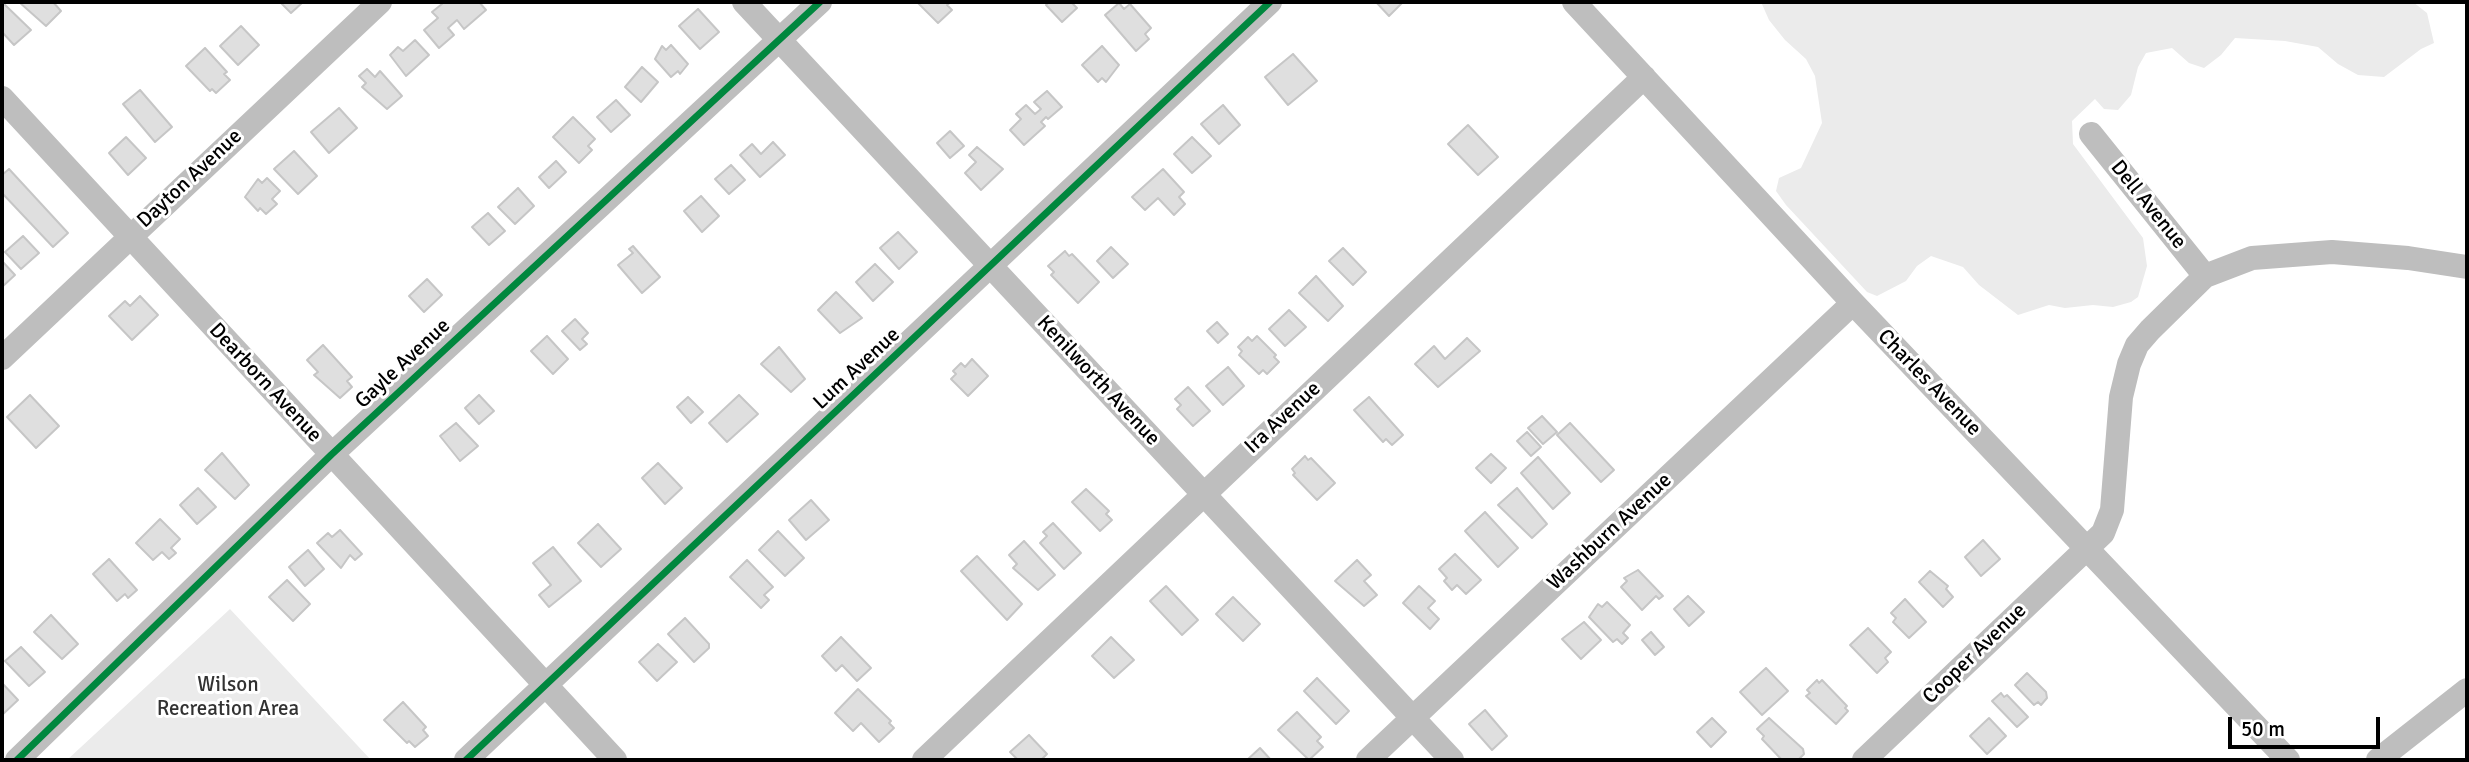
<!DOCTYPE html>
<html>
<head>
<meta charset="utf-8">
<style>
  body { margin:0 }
  #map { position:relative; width:2469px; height:762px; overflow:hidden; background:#fff; font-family:Signika,sans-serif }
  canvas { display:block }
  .frame { position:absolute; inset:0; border:4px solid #000; pointer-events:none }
  .scale { position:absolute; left:2228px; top:717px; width:152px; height:32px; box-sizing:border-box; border:4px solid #000; border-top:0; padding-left:9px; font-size:21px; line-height:24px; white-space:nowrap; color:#000; -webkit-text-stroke:5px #fff; paint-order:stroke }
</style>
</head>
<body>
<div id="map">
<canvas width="2469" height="762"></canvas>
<div class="frame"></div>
<div class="scale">50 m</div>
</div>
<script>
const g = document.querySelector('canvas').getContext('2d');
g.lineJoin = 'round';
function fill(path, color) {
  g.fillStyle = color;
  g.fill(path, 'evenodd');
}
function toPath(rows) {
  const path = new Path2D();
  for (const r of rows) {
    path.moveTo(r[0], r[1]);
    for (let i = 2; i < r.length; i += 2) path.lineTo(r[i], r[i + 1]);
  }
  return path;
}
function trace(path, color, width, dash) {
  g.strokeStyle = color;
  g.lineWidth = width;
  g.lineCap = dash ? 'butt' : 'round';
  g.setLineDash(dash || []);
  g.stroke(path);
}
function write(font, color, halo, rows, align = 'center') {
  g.font = font + ' Signika,sans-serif';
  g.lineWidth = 6;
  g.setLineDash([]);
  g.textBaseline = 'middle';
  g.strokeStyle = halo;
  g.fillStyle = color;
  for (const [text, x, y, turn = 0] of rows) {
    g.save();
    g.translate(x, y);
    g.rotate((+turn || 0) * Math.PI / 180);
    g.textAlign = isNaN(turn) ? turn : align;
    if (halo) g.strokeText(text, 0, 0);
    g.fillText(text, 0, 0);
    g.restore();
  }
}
fill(toPath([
  [1761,2,2413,2,2427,13,2434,43,2421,49,2384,77,2358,75,2338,64,2318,47,2285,41,2235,38,2221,55,2204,68,2189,63,2172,48,2146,53,2138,67,2131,95,2118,110,2104,109,2095,99,2072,121,2073,144,2143,238,2147,266,2138,297,2131,302,2113,307,2093,305,2065,308,2049,305,2018,315,1979,285,1963,267,1931,256,1917,266,1906,281,1877,296,1867,292,1786,205,1776,191,1779,178,1801,168,1822,123,1815,76,1806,59,1785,40,1769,20],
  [230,609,371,760,67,760]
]), '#ebebeb');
const building = toPath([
  [2,2,31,30,14,45,2,32,2,2],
  [19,2,53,2,61,11,46,26,19,2],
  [280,2,303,2,291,13,280,2],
  [440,2,479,2,486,10,464,29,457,20,448,28,454,35,439,48,424,30,438,18,432,12,442,4,440,2],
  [917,2,951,2,947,5,952,10,938,23,917,2],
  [1049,2,1071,2,1077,8,1062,22,1046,5,1049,2],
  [1376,2,1403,2,1389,16,1376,2],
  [1119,3,1124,9,1130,4,1151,28,1145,34,1149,39,1136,51,1105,15,1119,3],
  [698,9,719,32,700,49,679,26,698,9],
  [241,26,259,45,238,65,220,46,241,26],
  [415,40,429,55,406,76,390,55,398,47,403,51,415,40],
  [671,45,688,64,680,74,678,71,671,77,655,59,662,46,666,50,671,45],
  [1102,46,1119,65,1106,82,1102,78,1098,82,1082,65,1102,46],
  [205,48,227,72,224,74,230,80,216,93,212,89,210,91,186,66,205,48],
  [1293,54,1317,81,1288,105,1265,77,1293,54],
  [642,67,658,82,641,102,625,87,642,67],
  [367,69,375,77,380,71,402,96,387,109,362,87,366,83,359,76,367,69],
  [140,90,172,127,155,142,123,104,140,90],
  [1047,91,1062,107,1048,119,1046,117,1041,122,1045,126,1024,145,1010,130,1021,119,1016,114,1026,105,1035,114,1041,109,1034,102,1047,91],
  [616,100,630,115,611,132,597,117,616,100],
  [1223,105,1240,125,1219,144,1201,124,1223,105],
  [339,108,357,128,329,153,311,132,339,108],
  [573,117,595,139,588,146,592,150,579,163,553,137,573,117],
  [1468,125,1498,157,1478,175,1448,144,1468,125],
  [950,131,964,146,950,158,937,143,950,131],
  [126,137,146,158,128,175,109,153,126,137],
  [1192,137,1211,156,1192,173,1174,154,1192,137],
  [773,142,785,155,760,177,740,155,752,144,761,154,773,142],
  [977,147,1003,169,981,190,965,173,976,162,969,155,977,147],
  [294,151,317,176,298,194,274,169,294,151],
  [556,161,566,172,549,188,539,177,556,161],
  [731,165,745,180,729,194,715,179,731,165],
  [9,169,68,233,53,247,2,193,2,175,9,169],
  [1163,169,1184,192,1179,197,1185,204,1174,215,1158,198,1145,210,1132,197,1163,169],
  [267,178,280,191,272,199,277,204,266,214,260,208,258,211,245,197,258,179,262,183,267,178],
  [518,188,534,206,515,224,498,207,518,188],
  [701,196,719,216,702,232,684,211,701,196],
  [488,213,505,231,489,245,472,227,488,213],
  [898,232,917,252,899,269,880,248,898,232],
  [23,236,39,253,21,269,5,252,23,236],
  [633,246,660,277,642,293,618,265,633,253,629,249,633,246],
  [1111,247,1128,264,1113,278,1097,261,1111,247],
  [1343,248,1366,272,1353,285,1329,261,1343,248],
  [1065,251,1069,256,1072,254,1099,282,1078,303,1051,275,1054,272,1048,266,1065,251],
  [2,261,15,275,2,287,2,261],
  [875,264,893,282,873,301,856,282,875,264],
  [1316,276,1343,306,1328,321,1299,293,1316,276],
  [427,279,442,295,424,312,409,296,427,279],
  [836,292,862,318,840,333,818,310,836,292],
  [140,296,158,315,132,340,109,316,125,301,130,306,140,296],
  [1289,310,1306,327,1285,346,1269,329,1289,310],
  [575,319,588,333,582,339,587,344,580,350,562,331,575,319],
  [1217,322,1228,334,1218,343,1207,331,1217,322],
  [547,336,568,359,553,374,531,351,547,336],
  [1257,336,1276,355,1274,357,1279,362,1267,374,1263,370,1259,374,1239,355,1242,351,1238,347,1248,337,1252,341,1257,336],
  [1467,338,1480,351,1438,387,1415,364,1434,346,1445,359,1467,338],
  [323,345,352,377,347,381,352,387,340,398,314,375,318,372,307,360,323,345],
  [779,347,805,379,791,392,761,364,779,347],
  [972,359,988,376,968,396,951,379,956,374,953,371,961,363,965,367,972,359],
  [1228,367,1244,386,1223,405,1206,386,1228,367],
  [1188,387,1210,411,1193,426,1177,409,1181,405,1175,399,1188,387],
  [30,395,59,426,36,448,7,417,30,395],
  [479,395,494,411,479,424,465,408,479,395],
  [739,395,758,414,727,442,709,423,739,395],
  [688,397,703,412,691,423,677,407,688,397],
  [1369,397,1403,435,1392,445,1386,439,1383,442,1354,410,1369,397],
  [1542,416,1557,432,1543,444,1528,428,1542,416],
  [456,423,478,446,460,461,440,436,456,423],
  [1570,423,1614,470,1601,482,1557,435,1570,423],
  [1527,432,1541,447,1531,456,1517,441,1527,432],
  [222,453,249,485,235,499,205,470,222,453],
  [1491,454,1506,468,1491,483,1476,468,1491,454],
  [1305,456,1308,460,1311,458,1335,483,1317,500,1293,475,1295,473,1292,469,1305,456],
  [1538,457,1570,493,1553,509,1521,473,1538,457],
  [658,463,682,488,665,504,642,478,658,463],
  [198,488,216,507,197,524,180,505,198,488],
  [1517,488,1547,524,1532,538,1498,505,1517,488],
  [1086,489,1109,511,1106,514,1112,520,1100,531,1072,502,1086,489],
  [811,500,829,520,806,540,789,520,811,500],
  [1485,512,1518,548,1498,567,1465,531,1485,512],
  [160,519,180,539,171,548,176,553,169,559,162,552,153,560,136,543,160,519],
  [1053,523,1081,553,1064,569,1040,543,1047,536,1043,532,1053,523],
  [598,524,621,549,601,567,578,543,598,524],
  [340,530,362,554,355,560,350,555,341,568,317,543,328,533,332,537,340,530],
  [778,531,804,558,785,576,759,550,778,531],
  [1983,540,2000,559,1981,576,1965,557,1983,540],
  [1024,541,1055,575,1038,590,1013,568,1017,564,1009,555,1024,541],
  [553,547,581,581,549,607,539,595,551,585,533,563,553,547],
  [308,550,324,569,305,586,289,567,308,550],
  [1455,554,1481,580,1466,594,1457,585,1452,590,1444,581,1447,578,1439,569,1455,554],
  [977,556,1022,604,1007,620,961,571,977,556],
  [109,559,137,590,128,598,125,594,117,601,93,574,109,559],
  [747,560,773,587,764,595,769,600,761,608,730,577,747,560],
  [1357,560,1371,575,1364,581,1377,595,1364,606,1335,581,1357,560],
  [1638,570,1663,596,1659,599,1656,596,1642,610,1621,587,1627,581,1624,578,1638,570],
  [1930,571,1948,586,1946,589,1953,597,1943,607,1919,582,1930,571],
  [287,580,310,604,293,621,269,597,287,580],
  [1166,586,1198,620,1182,635,1150,601,1166,586],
  [1419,586,1435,601,1428,608,1439,619,1430,629,1403,603,1419,586],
  [1688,596,1704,612,1689,626,1674,609,1688,596],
  [1233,597,1260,624,1243,641,1216,614,1233,597],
  [1905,599,1926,622,1909,638,1893,622,1896,618,1891,613,1905,599],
  [1607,602,1630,625,1623,633,1628,638,1622,644,1617,639,1613,642,1589,617,1598,604,1602,607,1607,602],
  [51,615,78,644,62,659,34,632,51,615],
  [685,618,709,644,709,648,694,662,668,634,685,618],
  [1584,622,1601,640,1581,659,1562,639,1584,622],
  [1868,628,1891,652,1885,658,1888,662,1877,673,1850,645,1868,628],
  [1651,632,1664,647,1655,655,1642,640,1651,632],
  [841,637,871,668,857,681,842,665,836,671,822,656,841,637],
  [1111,637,1134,660,1114,678,1092,656,1111,637],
  [658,644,677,662,657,681,639,662,658,644],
  [21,647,45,672,29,686,5,661,21,647],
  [1766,668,1788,691,1762,715,1740,692,1766,668],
  [2027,673,2046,692,2047,698,2041,705,2038,702,2034,705,2015,685,2027,673],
  [1317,678,1349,711,1336,724,1304,691,1317,678],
  [1817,680,1819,683,1822,680,1847,706,1845,708,1848,711,1836,724,1806,696,1810,693,1807,690,1817,680],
  [2,683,18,700,2,715,2,683],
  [858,689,891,721,889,723,894,728,879,742,861,723,853,731,835,713,858,689],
  [2001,693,2004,697,2007,695,2028,717,2017,727,1992,701,2001,693],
  [403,702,426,727,423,730,428,736,415,747,409,741,407,743,384,720,403,702],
  [1485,710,1507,736,1492,750,1469,724,1485,710],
  [1297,712,1321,737,1317,741,1323,747,1309,760,1278,730,1297,712],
  [1712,718,1726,732,1711,747,1697,732,1712,718],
  [1769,718,1803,749,1804,754,1798,760,1782,760,1762,739,1764,736,1757,729,1769,718],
  [1989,718,2006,736,1987,754,1970,736,1989,718],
  [1029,735,1047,754,1041,760,1018,760,1010,752,1029,735],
  [1260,748,1271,760,1247,760,1260,748]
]);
fill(building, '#dfdfdf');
trace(building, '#c6c6c6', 2);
trace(toPath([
  [744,2,1452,760],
  [1574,2,1853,303,2288,760],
  [2,98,615,760],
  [2091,134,2205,276],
  [2,358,380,2],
  [17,760,331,455,820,2],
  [466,760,1270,2],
  [924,760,1644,77],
  [1368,760,1853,303],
  [1864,760,2103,533,2112,510,2121,397,2129,364,2137,345,2150,330,2205,276,2252,258,2332,252,2408,258,2467,267],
  [2378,760,2467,690]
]), '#bebebe', 24);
trace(toPath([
  [17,760,331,455,820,2],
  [466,760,1270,2]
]), '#00873e', 7);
write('21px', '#000', '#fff', [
  ["Dayton Avenue",190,179,-43],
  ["Dell Avenue",2148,205,51],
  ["Gayle Avenue",403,364,-43],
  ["Lum Avenue",857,369,-43],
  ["Kenilworth Avenue",1098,381,47],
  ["Dearborn Avenue",265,383,47],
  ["Charles Avenue",1929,383,46],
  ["Ira Avenue",1283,418,-43],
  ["Washburn Avenue",1610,532,-43],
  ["Cooper Avenue",1975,654,-44]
]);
write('21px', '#323232', '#fff', [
  ["Wilson",228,685],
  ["Recreation Area",228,709]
]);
</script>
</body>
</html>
